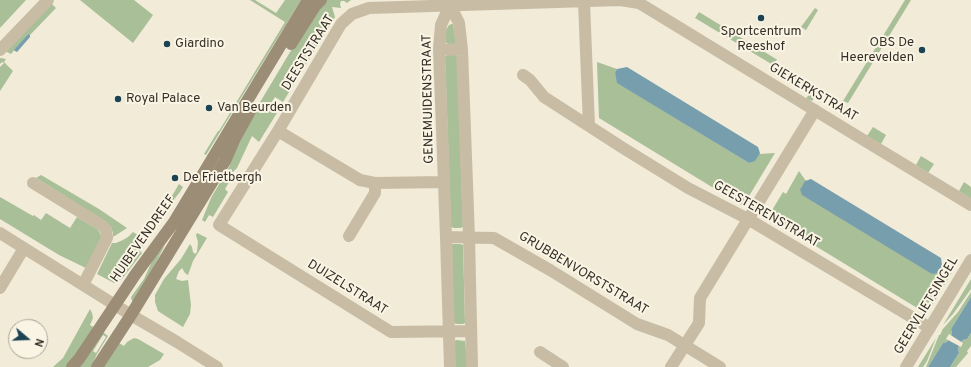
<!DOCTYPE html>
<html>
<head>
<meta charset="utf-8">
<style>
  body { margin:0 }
  #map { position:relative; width:971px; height:367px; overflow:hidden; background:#f1ebd8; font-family:Overpass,sans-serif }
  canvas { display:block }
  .north { position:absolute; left:8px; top:319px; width:40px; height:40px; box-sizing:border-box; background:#f9f4e4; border:1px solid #aaa598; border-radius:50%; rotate:109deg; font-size:11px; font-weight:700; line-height:16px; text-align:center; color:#342e26 }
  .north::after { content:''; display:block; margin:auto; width:14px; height:18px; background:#1c4354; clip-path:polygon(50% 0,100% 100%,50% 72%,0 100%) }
</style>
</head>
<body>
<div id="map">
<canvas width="971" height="367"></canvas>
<div class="north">N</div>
</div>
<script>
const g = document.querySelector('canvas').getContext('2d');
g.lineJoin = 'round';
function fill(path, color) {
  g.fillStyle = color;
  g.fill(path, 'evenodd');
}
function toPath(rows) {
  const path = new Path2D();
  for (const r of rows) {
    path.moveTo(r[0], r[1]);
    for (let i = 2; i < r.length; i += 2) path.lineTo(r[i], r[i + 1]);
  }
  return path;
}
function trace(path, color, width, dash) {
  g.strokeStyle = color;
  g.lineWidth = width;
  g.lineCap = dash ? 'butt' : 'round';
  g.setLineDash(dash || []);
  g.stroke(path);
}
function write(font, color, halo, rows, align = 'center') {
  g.font = font + ' Overpass,sans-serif';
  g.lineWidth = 4;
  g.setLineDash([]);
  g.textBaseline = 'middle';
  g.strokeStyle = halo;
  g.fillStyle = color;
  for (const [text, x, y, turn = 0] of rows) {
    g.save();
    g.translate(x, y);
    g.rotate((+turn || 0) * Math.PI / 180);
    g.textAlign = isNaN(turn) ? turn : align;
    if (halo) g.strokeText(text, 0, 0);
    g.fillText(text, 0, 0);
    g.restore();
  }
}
fill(toPath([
  [0,0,26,0,0,28],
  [80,0,134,0,153,15,133,43],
  [250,0,255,0,276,13,285,0,301,0,206,155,204,154,218,131,219,131,285,22],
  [325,0,351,0,347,3,344,1,341,1,340,4,341,8,332,7,335,17,322,38,316,31,311,39,319,43,283,102,275,97,271,103,280,108,259,142,252,136,237,168,232,173,228,169,230,165,227,164,247,124,302,32],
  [905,0,911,0,848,103,843,101],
  [51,3,56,8,30,35,28,34,11,54,5,51],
  [815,8,818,10,806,30,801,27],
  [699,12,776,59,777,59,775,63,774,63,773,65,695,18],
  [452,24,453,24,456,44,448,44,445,42,446,30,449,25],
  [457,54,463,227,460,228,454,228,451,227,445,57,447,55],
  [0,58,6,59,4,62,13,71,0,91,0,67,4,63,2,62,0,64],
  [597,62,617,69,615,72,618,83,749,163,755,160,759,153,759,154,775,153,743,206,599,118],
  [776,64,817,89,815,91,817,93,812,101,806,99,812,89,775,67],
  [873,127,886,135,881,144,867,136],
  [921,156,934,164,928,173,916,165],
  [799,171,806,181,801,188,938,272,941,266,954,269,927,314,768,217,783,192,786,194],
  [225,174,232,177,225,189,228,192,213,217,209,215,205,222,202,220,211,198],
  [41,175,99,209,127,228,113,237,113,233,111,227,65,197,65,196,36,178],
  [964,182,971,187,971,199,959,191],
  [179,184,183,187,180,192,167,208,145,242,140,251,142,253,122,279,114,283,97,274,112,243,116,243,123,240,128,237,133,232,146,240],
  [0,197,33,216,34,215,41,220,46,213,70,228,77,217,97,229,99,231,102,238,88,269,59,255,0,219],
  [197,233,207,238,193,261,188,275,185,273,182,268,179,271,176,279,182,281,188,280,191,305,190,314,183,327,161,313,158,311,155,302,155,295,164,279,181,259,190,244,192,247,193,252,195,254,197,252,198,242,196,235],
  [453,244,460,244,463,245,465,323,463,324,457,324,453,323,452,245],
  [165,245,154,266,134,301,132,301,131,297,144,279,153,259],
  [971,279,971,289,953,314,943,325],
  [971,292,971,297,951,329,952,334,947,342,943,343,928,367,926,367,939,335,940,335,942,331,942,330,958,312],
  [90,309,92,313,93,318,90,325,95,328,68,367,53,367,63,358],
  [103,332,108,336,97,354,91,367,79,367],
  [103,335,106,337,96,353,93,351],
  [971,333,971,346,967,351,968,353,956,367,950,367,959,353,958,348,961,342,963,340,967,339],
  [134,338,138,339,164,354,160,360,148,367,103,367,119,343,124,346,127,342],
  [936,338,927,361,923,367,918,367],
  [457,340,465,341,468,367,452,367,454,341]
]), '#a8bf98');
fill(toPath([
  [28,34,30,35,30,37,17,52,15,51,14,50],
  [627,67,758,147,760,153,755,161,749,163,617,83,615,72,617,69],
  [811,179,941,258,942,265,938,273,932,274,802,195,800,189,801,188,805,181],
  [971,297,971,333,967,339,963,340,961,342,958,348,959,353,950,367,928,367,943,343,947,342,952,334,951,329]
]), '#779ead');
fill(toPath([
  [949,334,963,343,961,347,946,339]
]), '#f1ebd8');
trace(toPath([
  [450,0,450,5,459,23,462,50,469,237,472,367],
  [584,2,589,126],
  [439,49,462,50],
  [0,50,48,0],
  [523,75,530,80,544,97,623,148,688,188,748,219,930,328],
  [278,131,360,180,375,183,444,182],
  [33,183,103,226,106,230,107,238,83,285],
  [0,233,131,315,177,342,217,367],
  [349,236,375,193,375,183],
  [446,237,494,238,550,270,637,324,668,335,720,367],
  [0,288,24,248],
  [471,331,391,332,219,225,278,131,341,24,352,14,369,8,620,0,639,3,852,133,971,205],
  [540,352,563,367],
  [450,367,446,237,439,49,441,25,450,5],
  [671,367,699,323,700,298,815,110],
  [906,367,971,260]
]), '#c8bda4', 12);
trace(toPath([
  [291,44,315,6,321,0],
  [72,367,79,359,135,275,174,222,308,0],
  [97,367,131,315,225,161,235,138,250,111]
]), '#9c8d76', 12);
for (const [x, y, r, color] of [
  [761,18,4,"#1c4354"],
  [167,44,4,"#1c4354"],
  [922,50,4,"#1c4354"],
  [118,99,4,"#1c4354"],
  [209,108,4,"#1c4354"],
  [175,178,4,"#1c4354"]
]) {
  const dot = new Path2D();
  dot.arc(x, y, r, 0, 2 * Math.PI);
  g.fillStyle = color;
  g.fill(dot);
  trace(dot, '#f9f4e4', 1.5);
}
write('13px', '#342e26', '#f9f4e4', [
  ["Sportcentrum",761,32,"center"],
  ["Reeshof",761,47,"center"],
  ["OBS De",914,43,"right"],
  ["Heerevelden",914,58,"right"],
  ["Giardino",175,44],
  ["Royal Palace",126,99],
  ["Van Beurden",217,108],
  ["De Frietbergh",183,178]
], 'left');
write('13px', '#342e26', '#f9f4e4', [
  ["DEESTSTRAAT",309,53,-58],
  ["GIEKERKSTRAAT",813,93,31],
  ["GENEMUIDENSTRAAT",429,99,-91],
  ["GEESTERENSTRAAT",766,215,30],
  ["HUIBEVENDREEF",144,239,-55],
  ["GRUBBENVORSTSTRAAT",583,274,31],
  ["DUIZELSTRAAT",347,288,32],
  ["GEERVLIETSINGEL",927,306,-59]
]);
</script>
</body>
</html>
